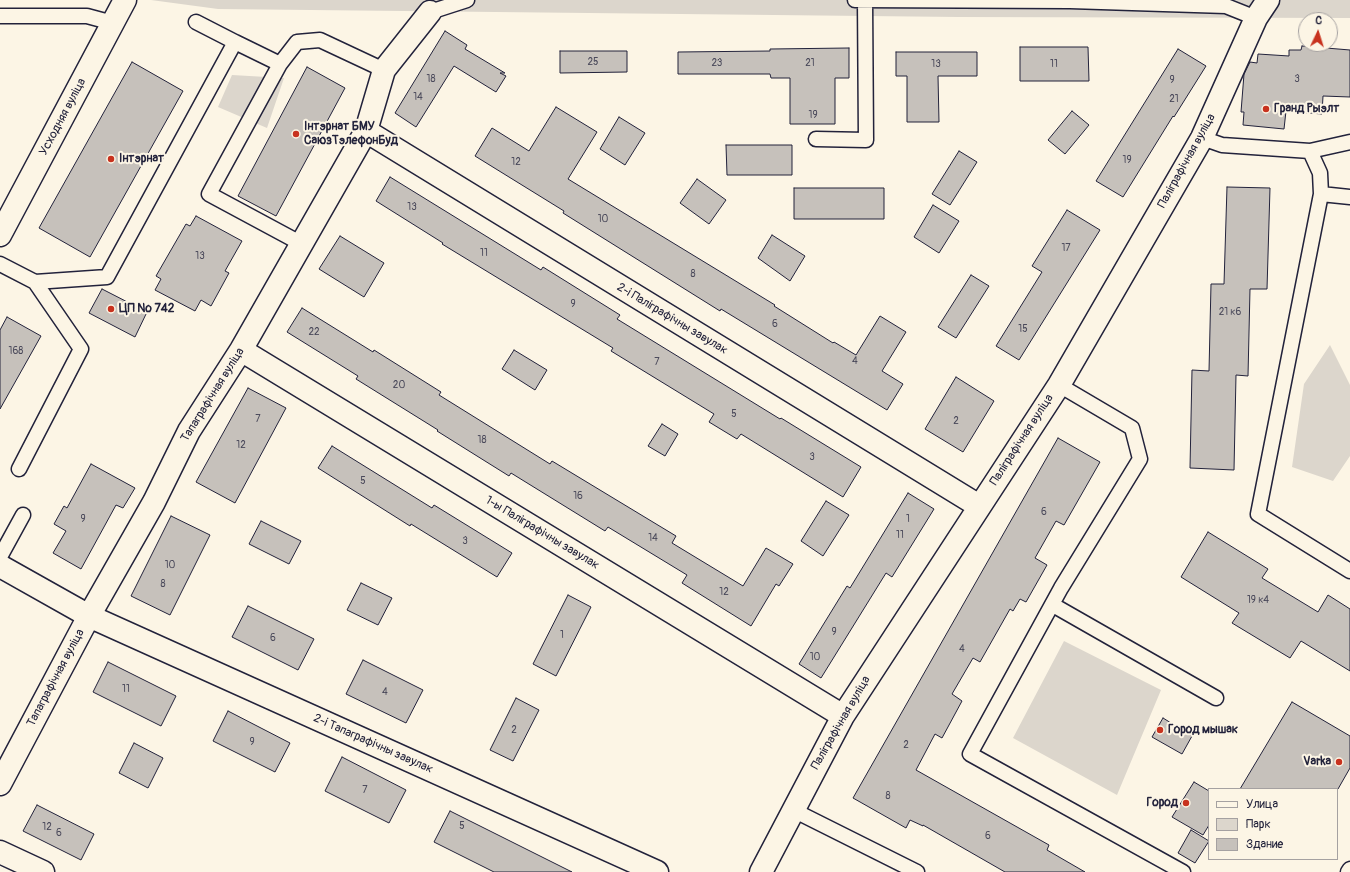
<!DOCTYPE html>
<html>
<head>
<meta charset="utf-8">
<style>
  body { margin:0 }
  #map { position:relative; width:1350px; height:872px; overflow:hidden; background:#fcf5e5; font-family:Pangolin,sans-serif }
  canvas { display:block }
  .legend { position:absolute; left:1208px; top:788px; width:130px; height:72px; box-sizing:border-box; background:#fcf5e5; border:1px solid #a5a1a1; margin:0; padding:5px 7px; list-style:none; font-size:12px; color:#22223b }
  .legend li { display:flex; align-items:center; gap:8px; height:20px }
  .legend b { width:20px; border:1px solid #a5a1a1 }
  .north { position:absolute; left:1298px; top:12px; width:40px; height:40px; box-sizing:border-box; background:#fcf5e5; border:1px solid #a5a1a1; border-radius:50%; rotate:4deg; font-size:11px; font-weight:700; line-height:16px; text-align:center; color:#22223b }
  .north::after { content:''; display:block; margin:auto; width:14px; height:18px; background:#c8321e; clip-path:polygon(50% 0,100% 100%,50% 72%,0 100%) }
</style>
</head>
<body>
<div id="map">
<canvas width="1350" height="872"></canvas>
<ul class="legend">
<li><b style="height:5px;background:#fcf5e5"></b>Улица</li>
<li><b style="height:11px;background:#dcd6cc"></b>Парк</li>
<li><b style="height:11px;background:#c6c1bb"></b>Здание</li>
</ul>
<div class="north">С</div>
</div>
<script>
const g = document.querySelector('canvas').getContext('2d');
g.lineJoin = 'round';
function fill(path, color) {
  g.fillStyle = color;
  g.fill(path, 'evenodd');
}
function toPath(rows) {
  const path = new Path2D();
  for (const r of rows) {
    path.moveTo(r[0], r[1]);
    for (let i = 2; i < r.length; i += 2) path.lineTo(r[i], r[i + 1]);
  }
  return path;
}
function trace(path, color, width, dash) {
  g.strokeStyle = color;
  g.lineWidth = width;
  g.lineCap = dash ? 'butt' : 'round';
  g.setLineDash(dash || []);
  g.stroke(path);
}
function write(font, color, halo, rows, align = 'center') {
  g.font = font + ' Pangolin,sans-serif';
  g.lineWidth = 4;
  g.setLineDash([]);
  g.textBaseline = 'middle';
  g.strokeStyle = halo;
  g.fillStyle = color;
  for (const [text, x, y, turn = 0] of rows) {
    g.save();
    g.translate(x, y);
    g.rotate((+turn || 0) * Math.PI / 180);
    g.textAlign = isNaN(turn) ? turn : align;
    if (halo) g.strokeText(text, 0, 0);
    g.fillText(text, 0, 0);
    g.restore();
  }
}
fill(toPath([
  [151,0,1350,0,1350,18,959,17,218,9],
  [232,75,284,78,267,128,218,107],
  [1330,345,1350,385,1350,456,1333,481,1292,467,1304,384],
  [1064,641,1161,690,1117,795,1013,738]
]), '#dcd6cc');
const building = toPath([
  [445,31,467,45,465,49,505,73,500,73,506,76,496,92,454,66,416,127,395,113,445,31],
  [1302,46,1350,50,1350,97,1323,96,1322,114,1286,111,1284,129,1243,125,1244,112,1241,112,1244,74,1250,62,1257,63,1258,54,1289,56,1289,50,1301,50,1302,46],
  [1020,47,1088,47,1089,81,1020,81,1020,47],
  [849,48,849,78,835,78,835,124,790,124,790,78,771,78,770,74,678,74,678,52,770,51,770,49,849,48],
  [1178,49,1206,66,1174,117,1173,116,1123,197,1096,181,1178,49],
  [560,51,627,51,627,72,560,73,560,51],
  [896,52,977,52,977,76,938,76,939,122,907,122,907,76,896,76,896,52],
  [132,62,183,91,90,257,39,228,132,62],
  [307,67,345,88,276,216,238,196,307,67],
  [556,107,597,132,568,179,775,305,774,306,833,343,834,342,856,355,880,316,906,332,882,371,903,384,887,410,721,309,720,311,563,213,564,211,475,156,492,128,529,151,556,107],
  [1072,111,1089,125,1065,154,1048,140,1072,111],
  [619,117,645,133,625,165,600,149,619,117],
  [726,145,792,145,792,175,727,175,726,145],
  [959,151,977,162,950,205,932,194,959,151],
  [390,177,541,270,543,267,620,315,617,319,780,419,781,418,861,467,843,497,741,434,737,439,709,422,714,414,611,351,613,348,442,244,443,243,376,201,390,177],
  [697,179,726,200,709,224,680,203,697,179],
  [1227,187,1270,188,1267,289,1250,289,1248,376,1236,375,1234,470,1190,468,1192,370,1209,371,1211,284,1224,284,1227,187],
  [794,188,884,188,884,219,794,219,794,188],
  [933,205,959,221,939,253,914,237,933,205],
  [1067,210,1100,230,1019,360,996,346,1042,272,1032,266,1067,210],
  [196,216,242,241,225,271,229,273,211,306,201,300,195,311,155,290,161,279,156,276,186,224,190,226,196,216],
  [772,235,805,256,790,281,758,258,772,235],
  [340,236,384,263,364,297,319,269,340,236],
  [971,275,989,286,956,338,938,327,971,275],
  [102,289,147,312,135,337,89,313,102,289],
  [302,308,373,352,374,350,441,392,439,395,550,464,552,461,676,536,672,543,743,586,766,548,793,564,779,586,776,584,751,626,682,583,687,575,608,527,605,531,511,473,509,476,437,431,438,430,356,379,358,376,287,332,302,308],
  [7,317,41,336,0,409,0,330,7,317],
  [514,350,547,370,535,390,502,369,514,350],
  [956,377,994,401,963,452,925,429,956,377],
  [248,388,286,408,235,503,196,482,248,388],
  [662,424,678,434,665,456,648,446,662,424],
  [1058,438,1100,462,1064,525,1056,521,1035,558,1047,565,1026,602,1020,599,1013,611,1010,609,980,662,973,658,952,694,962,701,942,738,935,734,916,770,1049,845,1047,850,1085,872,1005,872,923,825,923,826,910,820,906,828,853,798,1058,438],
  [332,446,432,508,434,505,512,553,497,577,411,524,410,526,318,468,332,446],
  [91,464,135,488,123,508,116,505,81,569,53,553,66,531,54,524,64,506,67,508,91,464],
  [908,493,934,509,892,577,886,573,821,678,799,664,847,586,850,588,908,493],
  [826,501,849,515,823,556,801,541,826,501],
  [171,516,210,535,170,615,131,596,171,516],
  [261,521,301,541,289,564,249,544,261,521],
  [1208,532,1268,569,1262,578,1318,612,1328,595,1350,609,1350,671,1301,641,1290,658,1232,623,1239,613,1181,577,1208,532],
  [361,583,392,598,378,625,347,610,361,583],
  [568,595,591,607,556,676,533,664,568,595],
  [248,606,314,639,298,670,232,637,248,606],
  [363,660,423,690,406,723,346,694,363,660],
  [108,662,176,696,161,726,93,692,108,662],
  [516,698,539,710,513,761,490,750,516,698],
  [1292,702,1350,736,1350,768,1338,789,1240,789,1292,702],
  [228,711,290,743,275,772,213,741,228,711],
  [1163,718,1192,736,1182,754,1152,737,1163,718],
  [134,743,163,758,148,788,119,773,134,743],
  [342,757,406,790,389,823,325,791,342,757],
  [1194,782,1209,791,1209,825,1203,835,1172,817,1194,782],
  [37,805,94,834,81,860,23,831,37,805],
  [450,811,572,872,494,872,434,842,450,811],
  [1191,830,1209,841,1195,863,1178,853,1191,830]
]);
fill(building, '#c6c1bb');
trace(building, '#22223b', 1);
const lane = toPath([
  [855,0,1070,1,1226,6,1256,18],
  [430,12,467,0],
  [0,16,87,16,113,23],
  [235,42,280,64,297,42,320,40,384,70],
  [280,64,209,194,302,244],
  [1202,138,1222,145,1310,151,1320,173,1321,194,1350,197],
  [816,139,866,140,865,0],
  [1310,151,1350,142],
  [1321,194,1258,514,1350,571],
  [0,264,35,282,107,277,235,42,196,22],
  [1059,385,1132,428,1140,459,1061,588,970,754,1183,872],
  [19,469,81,349,35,282],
  [0,557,23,515],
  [1053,605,1216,698],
  [793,810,917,872],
  [1348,872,1350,869]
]);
const street = toPath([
  [366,131,979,506],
  [0,235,125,0],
  [241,350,843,716],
  [0,566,89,616,657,872],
  [0,784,89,616,154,502,189,431,241,350,366,131,384,70,430,12],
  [0,852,43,872],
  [761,872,843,716,1059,385,1202,138,1256,18,1268,0]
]);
trace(lane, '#22223b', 17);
trace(street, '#22223b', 25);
trace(lane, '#fcf5e5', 14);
trace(street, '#fcf5e5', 22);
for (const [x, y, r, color] of [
  [1266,109,4,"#c8321e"],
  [296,134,4,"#c8321e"],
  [111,159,4,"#c8321e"],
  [111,309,4,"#c8321e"],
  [1160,730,4,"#c8321e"],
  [1339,762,4,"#c8321e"],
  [1186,803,4,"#c8321e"]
]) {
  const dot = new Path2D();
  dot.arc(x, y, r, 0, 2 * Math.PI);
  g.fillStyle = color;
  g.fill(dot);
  trace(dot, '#fcf5e5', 1.5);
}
write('10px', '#4b4a5b', null, [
  ["25",593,62],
  ["23",717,63],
  ["21",810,63],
  ["13",936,64],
  ["11",1054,64],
  ["18",431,79],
  ["3",1297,79],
  ["9",1172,80],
  ["14",418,97],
  ["21",1174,99],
  ["19",813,115],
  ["19",1127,160],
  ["12",516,162],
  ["13",412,207],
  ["10",603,219],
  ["17",1066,248],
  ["11",484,253],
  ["13",200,256],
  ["8",693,274],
  ["9",573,304],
  ["21 к6",1230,312],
  ["6",775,324],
  ["15",1023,329],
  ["22",314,332],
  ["168",16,351],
  ["4",855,361],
  ["7",657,362],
  ["20",399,385],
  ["5",734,414],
  ["7",258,419],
  ["2",956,421],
  ["18",482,440],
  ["12",241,445],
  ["3",812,457],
  ["5",363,481],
  ["16",578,496],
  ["6",1044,512],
  ["9",83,519],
  ["1",908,519],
  ["11",900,535],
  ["14",653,538],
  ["3",465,541],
  ["10",170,565],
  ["8",163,584],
  ["12",724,592],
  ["19 к4",1258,600],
  ["9",834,632],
  ["1",562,635],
  ["6",273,638],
  ["4",962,649],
  ["10",815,657],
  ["11",126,689],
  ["4",385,692],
  ["2",514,730],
  ["9",252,742],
  ["2",906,745],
  ["7",365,790],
  ["8",888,796],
  ["5",462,826],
  ["12",47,827],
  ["6",59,833],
  ["6",988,836]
]);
write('bold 12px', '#22223b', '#fcf5e5', [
  ["Гранд Рыэлт",1274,109],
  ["Інтэрнат БМУ",304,127],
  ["СаюзТэлефонБуд",304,141],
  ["Інтэрнат",119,159],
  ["ЦП № 742",119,309],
  ["Город мышак",1168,730],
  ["Varka",1331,762,"right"],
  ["Город",1178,803,"right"]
], 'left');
write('12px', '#22223b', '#fcf5e5', [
  ["Усходняя вуліца",63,117,-62],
  ["Паліграфічная вуліца",1187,161,-61],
  ["2-і Паліграфічны завулак",672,319,31],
  ["Тапаграфічная вуліца",213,395,-58],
  ["Паліграфічная вуліца",1022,440,-57],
  ["1-ы Паліграфічны завулак",542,533,31],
  ["Тапаграфічная вуліца",56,678,-62],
  ["Паліграфічная вуліца",841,723,-60],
  ["2-і Тапаграфічны завулак",373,744,24]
]);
</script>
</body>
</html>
